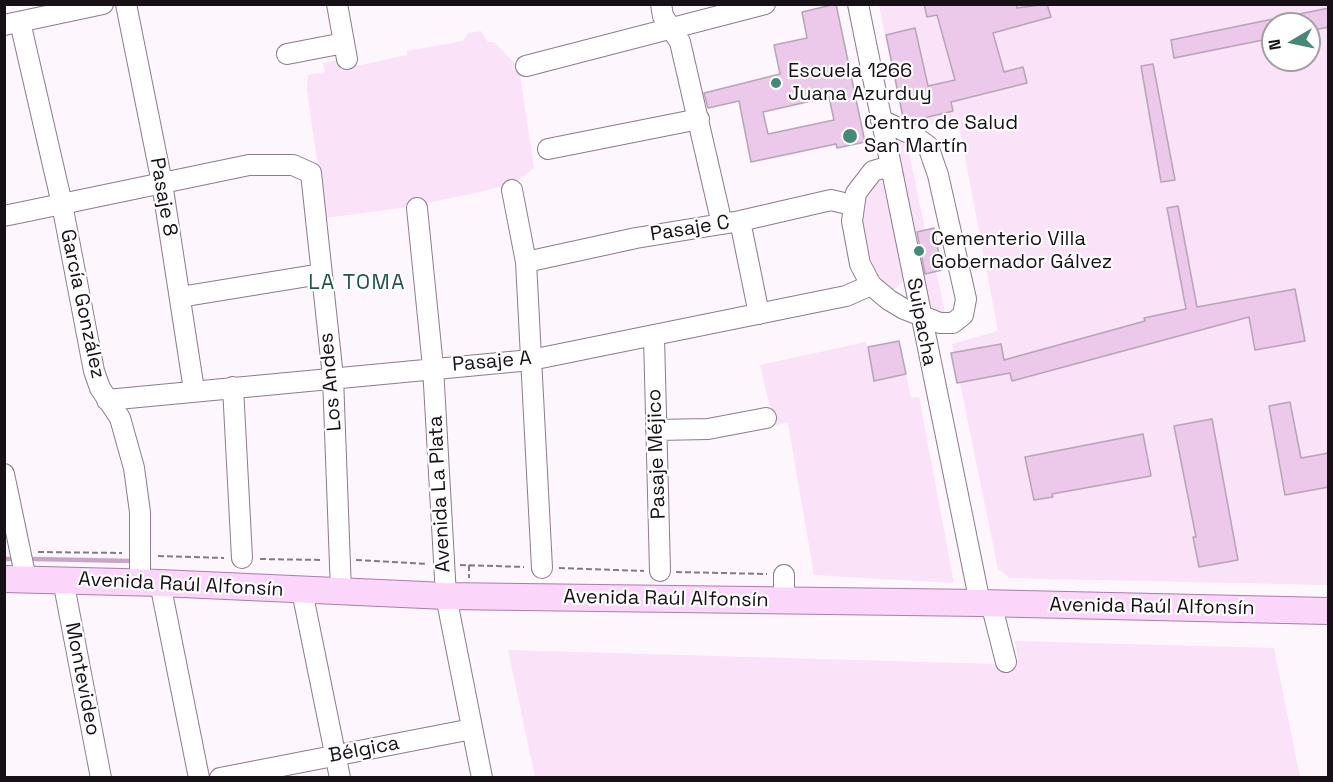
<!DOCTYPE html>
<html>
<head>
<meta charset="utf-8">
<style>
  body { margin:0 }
  #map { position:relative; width:1333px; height:782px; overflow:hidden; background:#fdf6fd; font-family:"Space Grotesk",sans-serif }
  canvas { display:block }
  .frame { position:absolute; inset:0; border:6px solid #171117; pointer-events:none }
  .north { position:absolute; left:1261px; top:12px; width:60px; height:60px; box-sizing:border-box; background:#fff; border:2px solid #a2a0a2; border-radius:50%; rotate:261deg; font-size:16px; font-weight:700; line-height:24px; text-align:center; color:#171117 }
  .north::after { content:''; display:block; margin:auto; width:21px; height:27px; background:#468879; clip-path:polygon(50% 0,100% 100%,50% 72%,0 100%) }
</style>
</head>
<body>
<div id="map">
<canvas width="1333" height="782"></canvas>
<div class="frame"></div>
<div class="north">N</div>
</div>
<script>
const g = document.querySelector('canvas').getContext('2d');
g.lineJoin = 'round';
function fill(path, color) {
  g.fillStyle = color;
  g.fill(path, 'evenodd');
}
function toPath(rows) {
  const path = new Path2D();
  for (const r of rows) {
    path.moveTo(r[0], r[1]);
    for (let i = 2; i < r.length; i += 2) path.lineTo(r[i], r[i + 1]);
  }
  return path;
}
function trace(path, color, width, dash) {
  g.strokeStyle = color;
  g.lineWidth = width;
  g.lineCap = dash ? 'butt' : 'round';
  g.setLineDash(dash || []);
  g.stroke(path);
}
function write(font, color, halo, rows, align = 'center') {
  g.font = font + ' "Space Grotesk",sans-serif';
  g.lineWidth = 4.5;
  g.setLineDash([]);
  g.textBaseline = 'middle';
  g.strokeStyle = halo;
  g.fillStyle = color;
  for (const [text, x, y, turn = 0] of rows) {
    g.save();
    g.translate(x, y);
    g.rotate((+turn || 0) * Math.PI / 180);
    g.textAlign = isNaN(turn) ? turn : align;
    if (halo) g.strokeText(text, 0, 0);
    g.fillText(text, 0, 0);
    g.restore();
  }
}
fill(toPath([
  [879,5,1328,5,1328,585,1009,578,998,569,952,344,998,331,958,120,904,129],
  [1273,24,1309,24,1309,60,1273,60],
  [481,31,488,42,494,42,519,68,534,168,516,182,480,192,408,207,325,218,307,90,308,75,325,72,323,63,355,57,357,66,407,55,407,51,463,41,468,33],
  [898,138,908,147,925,230,913,233,894,145],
  [876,182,883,183,885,192,904,280,894,290,886,288,874,273,859,207,862,196],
  [936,271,945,312,939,315,929,311,922,274],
  [866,342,874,380,906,374,911,398,919,397,954,583,814,575,788,423,774,425,760,365],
  [1015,641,1274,648,1300,777,535,777,508,650,996,664,1018,660]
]), '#fae2f9');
trace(toPath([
  [4,559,10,559],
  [34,559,131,561]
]), '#c8a5c7', 4.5);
const building = toPath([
  [836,4,865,142,837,148,836,144,751,162,739,101,708,108,704,93,780,74,774,45,807,38,802,12,836,4],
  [829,97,834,120,768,134,763,112,829,97],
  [924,4,1016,4,1017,8,1047,4,1051,17,993,33,1004,72,1023,67,1027,83,951,102,953,111,911,121,903,117,886,35,915,28,928,86,955,80,937,15,927,17,924,4],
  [1329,8,1329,27,1309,31,1309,24,1275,24,1274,19,1329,8],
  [1273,19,1273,38,1174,58,1171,40,1273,19],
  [1153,64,1175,180,1161,182,1141,66,1153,64],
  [1178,206,1197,307,1295,289,1305,341,1255,350,1249,317,1012,381,1010,373,957,383,951,353,1001,344,1004,360,1145,321,1144,318,1186,309,1167,208,1178,206],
  [934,228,942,270,925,274,917,232,934,228],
  [899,341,906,374,874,381,868,347,899,341],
  [1290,402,1301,458,1329,453,1329,487,1285,495,1269,406,1290,402],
  [1212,419,1238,560,1199,567,1193,537,1196,537,1174,426,1212,419],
  [1143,434,1151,476,1052,494,1053,497,1034,500,1025,457,1143,434]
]);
fill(building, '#ecc8eb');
trace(building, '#b5a5b5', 1.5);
const minor = toPath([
  [126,4,162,183,194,390],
  [337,4,347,59],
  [661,4,663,16,680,42,722,224],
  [858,4,980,603],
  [20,22,62,204,94,371,100,388,120,418,134,468,140,512,140,582],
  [4,25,103,4],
  [287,54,344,43],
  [526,66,765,4],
  [881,120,911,134,928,146,938,175,966,299,963,315,953,323,940,323,904,309,889,300,871,285,860,264,852,221,856,193,873,171,890,166],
  [548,149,699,119],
  [512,190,526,262,542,568],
  [417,208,433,367,446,596,482,778],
  [4,216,249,165,293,165,311,173,333,377,341,592],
  [740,221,759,314],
  [526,262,636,238,740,221,831,200,852,205],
  [180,297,321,274],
  [654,337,660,571],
  [233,387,242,558],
  [107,400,531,360,846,296,871,285],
  [656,430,708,429,766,418],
  [4,474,26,579],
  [63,580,101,778],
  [160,583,199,778],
  [302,591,340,778],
  [784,601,784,575],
  [991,603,1006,662],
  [220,778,472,729]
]);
const major = toPath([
  [4,579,160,583,446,596,980,603,1328,611]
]);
trace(minor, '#8b7c8b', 22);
trace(major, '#a97ea9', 28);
trace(toPath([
  [38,552,122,553],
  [158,556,224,558],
  [260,559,323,560],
  [356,560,428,564],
  [460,565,524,567],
  [469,565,469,578],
  [559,568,644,571],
  [676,572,767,574]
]), '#827b82', 2, [6, 3]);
trace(minor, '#fff', 20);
trace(major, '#fbd5fa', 26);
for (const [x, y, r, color] of [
  [776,83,6,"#468879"],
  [850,136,8,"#468879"],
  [919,251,6,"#468879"]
]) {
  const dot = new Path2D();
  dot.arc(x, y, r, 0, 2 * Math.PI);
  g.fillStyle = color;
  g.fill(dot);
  trace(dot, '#fff', 2);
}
write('20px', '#171117', '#fff', [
  ["Escuela 1266",788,72],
  ["Juana Azurduy",788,95],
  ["Centro de Salud",864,124],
  ["San Martín",864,147],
  ["Cementerio Villa",931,240],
  ["Gobernador Gálvez",931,263]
], 'left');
write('20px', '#171117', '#fff', [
  ["Pasaje 8",163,197,80],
  ["Pasaje C",690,229,-9],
  ["García González",82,304,78],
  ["Suipacha",921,322,79],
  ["Pasaje A",492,362,-5],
  ["Los Andes",331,382,-95],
  ["Pasaje Méjico",657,454,-92],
  ["Avenida La Plata",440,494,-93],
  ["Avenida Raúl Alfonsín",181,585,3],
  ["Avenida Raúl Alfonsín",666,599,1],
  ["Avenida Raúl Alfonsín",1152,607,1],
  ["Montevideo",82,679,79],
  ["Bélgica",364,750,-11]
]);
g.letterSpacing = '1.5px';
write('21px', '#1e5449', '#fff', [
  ["LA TOMA",357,283]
]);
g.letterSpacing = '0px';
</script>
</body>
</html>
